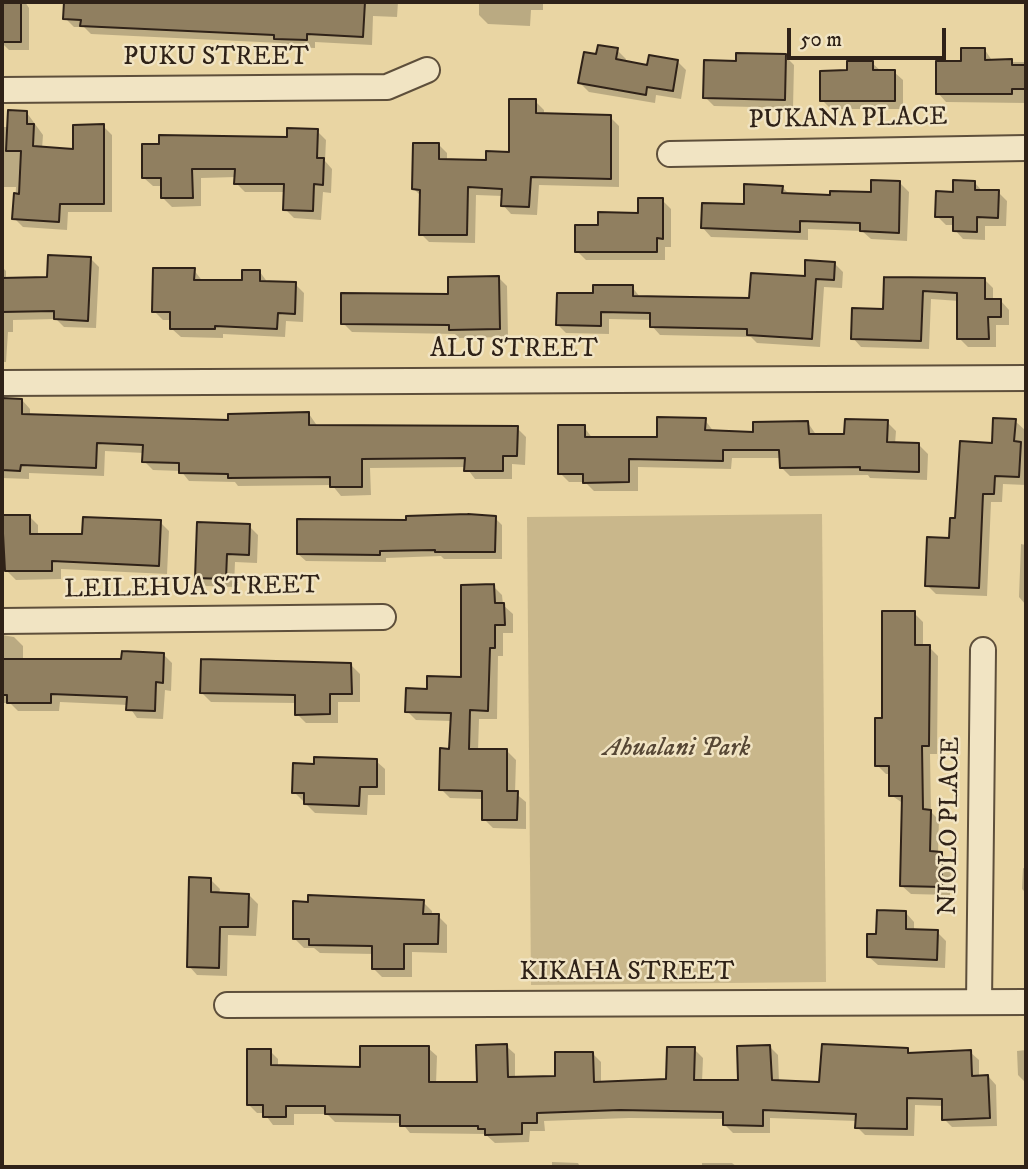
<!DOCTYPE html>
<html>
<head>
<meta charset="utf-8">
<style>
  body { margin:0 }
  #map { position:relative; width:1028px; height:1169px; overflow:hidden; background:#e9d5a3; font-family:"IM FELL DW Pica",serif }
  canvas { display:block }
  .frame { position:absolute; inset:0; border:4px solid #2f2218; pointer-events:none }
  .scale { position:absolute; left:787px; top:28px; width:159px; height:32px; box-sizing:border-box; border:4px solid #2f2218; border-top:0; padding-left:9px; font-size:21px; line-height:24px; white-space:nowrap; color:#2f2218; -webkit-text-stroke:5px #f1e4c3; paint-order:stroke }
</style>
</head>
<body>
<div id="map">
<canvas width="1028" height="1169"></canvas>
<div class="frame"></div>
<div class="scale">50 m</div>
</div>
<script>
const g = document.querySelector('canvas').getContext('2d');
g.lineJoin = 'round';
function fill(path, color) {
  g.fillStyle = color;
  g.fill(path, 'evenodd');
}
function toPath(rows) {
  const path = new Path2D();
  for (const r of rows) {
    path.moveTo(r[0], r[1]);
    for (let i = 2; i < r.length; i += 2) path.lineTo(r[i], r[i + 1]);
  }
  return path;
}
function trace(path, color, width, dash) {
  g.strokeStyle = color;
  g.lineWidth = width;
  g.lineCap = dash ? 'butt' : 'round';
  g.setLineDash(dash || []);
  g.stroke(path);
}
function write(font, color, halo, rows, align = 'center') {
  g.font = font + ' "IM FELL DW Pica",serif';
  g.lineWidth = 5;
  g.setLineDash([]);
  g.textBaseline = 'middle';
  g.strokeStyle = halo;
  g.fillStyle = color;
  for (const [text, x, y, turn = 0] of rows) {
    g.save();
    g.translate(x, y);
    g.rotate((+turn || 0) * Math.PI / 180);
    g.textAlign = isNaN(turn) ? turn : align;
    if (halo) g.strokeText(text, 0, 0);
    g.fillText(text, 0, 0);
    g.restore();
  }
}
fill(toPath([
  [822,514,826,982,531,985,527,517]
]), '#c9b78b');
fill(toPath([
  [2,2,25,2,29,8,29,50,9,50,2,43],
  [66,2,398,2,397,17,373,16,372,45,315,42,315,48,285,47,281,43,91,34,84,27,74,27,65,18],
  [479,2,543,2,543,10,531,10,530,26,488,24,479,15],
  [617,50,626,59,625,62,649,67,677,61,686,70,681,99,656,95,655,103,589,92,580,83,598,56],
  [985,50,993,62,1026,62,1026,103,946,102,938,93,963,63],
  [785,56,794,65,793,108,714,106,705,97,738,63],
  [872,63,881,71,894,72,903,80,903,109,831,109,822,100,849,72],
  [535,101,544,110,544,115,610,117,619,126,619,187,539,185,537,215,511,214,503,205,503,196,476,195,475,243,429,242,421,234,421,196,414,189,439,145,447,153,447,161,488,162,510,154],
  [27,113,43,135,42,149,75,151,103,126,112,135,112,212,68,212,67,230,23,227,14,218,16,187,2,187,2,127,9,127],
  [317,131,326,140,325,161,332,169,331,193,323,192,321,220,294,218,285,209,286,192,245,192,236,183,236,177,201,178,201,206,172,207,163,198,163,186,153,186,144,178],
  [900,183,909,192,907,241,871,239,862,231,808,229,808,240,711,237,703,228,782,187,790,195,832,196,873,194],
  [975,183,983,192,998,192,1007,201,1006,226,985,226,985,240,963,239,955,230,955,225,946,225,937,216,954,194],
  [662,200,671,209,671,247,665,247,665,260,586,260,577,251,599,227,640,215],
  [90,258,99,267,96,328,64,327,56,319,13,320,13,332,8,332,6,362,2,362,2,267,6,271,6,280,48,278],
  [834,263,843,272,842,288,824,287,820,347,757,343,751,337,660,335,652,326,652,320,609,319,609,334,566,333,558,325,595,295,632,287,640,297,751,300,807,278],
  [194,270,203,282,243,282,260,272,268,283,295,284,304,293,303,322,286,321,285,337,223,334,223,338,181,337,172,329,172,320,163,320,154,311],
  [498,277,507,286,508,337,459,338,455,334,352,332,343,323,450,296],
  [886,279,984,279,993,288,993,301,1001,301,1009,310,1009,325,996,325,996,347,968,347,959,338,959,301,931,299,929,349,861,347,853,338,884,311],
  [2,400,22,400,30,409,30,416,229,422,309,414,318,427,517,428,526,437,525,465,512,464,512,479,475,479,466,467,370,468,371,495,341,496,332,485,238,486,235,482,189,481,181,471,153,470,144,461,144,453,105,451,104,476,29,473,29,479,2,478],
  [705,420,714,432,755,434,808,423,817,436,846,436,887,422,896,431,895,444,919,445,928,454,927,480,870,478,868,475,790,476,781,467,781,458,732,458,731,469,638,467,638,491,594,491,585,482,569,482,560,473,584,427,593,439,658,438],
  [1015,421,1026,431,1026,485,1003,484,1002,502,991,502,987,596,936,594,927,585,951,540,957,520,994,444],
  [29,516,38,525,38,536,83,536,160,522,169,531,167,574,61,569,61,579,16,580,7,571,7,560,2,560,2,517],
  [495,518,502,525,502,559,444,559,441,556,386,558,386,562,306,561,298,554,408,522],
  [249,526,258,535,257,563,235,562,234,587,206,586,197,577],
  [1021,544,1026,545,1026,605,1019,597],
  [493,586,502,595,503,605,513,614,513,633,503,633,503,656,498,656,497,719,479,719,478,751,507,751,516,760,515,793,526,802,526,829,493,828,484,819,484,799,450,798,441,789,451,750,452,721,416,720,407,711,428,690,462,679],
  [914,613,923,622,923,647,929,647,938,656,937,754,930,754,931,812,939,820,938,853,951,863,950,895,911,894,902,886,904,804,891,795,891,774,886,774,877,765,884,719],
  [2,635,14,637,23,646,23,661,123,661,163,654,172,663,171,691,165,690,163,719,137,718,128,705,60,702,59,711,18,711,10,703,2,703],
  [351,665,360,674,360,702,338,702,338,723,306,723,297,714,297,703,211,702,202,693],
  [376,761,385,769,385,795,368,795,367,815,315,813,294,792],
  [1023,868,1026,869,1026,893,1022,889],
  [211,880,220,889,219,894,249,895,258,904,256,936,228,935,227,976,197,975,189,966],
  [423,902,432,911,432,916,438,916,447,925,447,953,412,952,412,977,382,977,373,968,374,954,320,953,314,948,304,948,295,939],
  [906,913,914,922,914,931,937,932,946,941,945,968,878,965,869,957,878,936],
  [506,1046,515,1054,515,1079,557,1078,593,1054,601,1062,601,1083,668,1081,694,1049,703,1058,702,1082,740,1082,770,1047,778,1055,779,1082,821,1083,907,1050,912,1054,970,1052,979,1060,979,1077,988,1076,996,1085,997,1126,952,1127,944,1119,944,1106,915,1105,914,1136,865,1135,857,1127,857,1121,770,1118,770,1133,733,1133,725,1125,725,1119,629,1118,544,1121,545,1131,530,1131,529,1142,495,1143,485,1134,410,1133,402,1123,335,1122,327,1114,294,1114,294,1125,273,1125,264,1113,257,1113,249,1105,270,1051,278,1059,278,1067,362,1069,428,1048,437,1056,436,1084,479,1084],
  [1026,1050,1026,1082,1025,1082,1018,1075,1017,1051],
  [552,1162,578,1163,580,1167,552,1167],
  [702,1163,732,1163,737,1167,652,1167,702,1167]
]), '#0003');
const building = toPath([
  [2,2,21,2,21,42,2,42,2,2],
  [64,2,365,2,363,37,307,34,307,40,274,39,274,35,80,26,81,20,63,19,64,2],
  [598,45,618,48,616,59,647,65,649,55,678,60,673,91,647,87,646,95,578,83,584,52,596,54,598,45],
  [961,48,985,48,985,60,1012,59,1012,65,1026,65,1026,89,1012,89,1012,94,936,94,936,61,961,61,961,48],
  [736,53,786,54,785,100,703,98,704,60,736,61,736,53],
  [847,61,873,61,873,70,895,70,895,101,820,101,820,71,847,70,847,61],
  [509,99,536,99,536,113,611,115,611,179,531,177,529,207,501,206,502,189,468,187,467,235,419,235,420,190,412,189,413,143,439,143,439,159,486,160,486,151,509,152,509,99],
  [8,110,27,111,27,124,34,124,33,146,73,149,73,125,104,124,104,204,60,204,59,222,12,219,14,193,19,194,21,151,6,151,8,110],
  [287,128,318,129,317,158,324,158,323,185,314,184,313,211,283,210,284,184,234,184,235,169,192,169,193,198,161,198,161,178,142,178,142,144,159,144,159,135,287,137,287,128],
  [871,180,900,181,899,233,860,231,860,223,800,221,800,232,701,228,702,203,744,204,744,184,783,186,782,193,830,195,830,191,871,192,871,180],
  [953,180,975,181,975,190,999,190,998,218,977,217,977,232,953,231,953,217,935,217,936,191,953,192,953,180],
  [638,198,663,198,663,239,657,238,657,252,575,252,575,225,598,225,598,212,638,213,638,198],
  [48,255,91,257,88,321,54,319,54,311,2,312,2,278,47,277,48,255],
  [805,260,835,262,834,280,816,279,812,339,747,335,747,329,650,327,650,313,601,312,601,326,556,325,557,293,593,293,593,285,633,285,633,296,749,298,751,273,805,276,805,260],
  [153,268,195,268,194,280,242,280,242,270,260,270,260,281,296,282,295,314,278,313,277,329,215,326,215,329,170,329,170,312,152,312,153,268],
  [499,276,500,329,449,330,449,325,341,324,341,293,448,294,448,277,499,276],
  [884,277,985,278,985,299,1001,299,1001,317,988,317,989,339,957,339,957,293,923,291,921,341,851,339,852,308,883,309,884,277],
  [2,398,22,399,22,414,228,420,228,414,309,412,309,425,518,426,517,456,503,456,503,471,464,471,465,458,362,459,362,487,330,487,330,477,228,478,228,474,179,473,179,463,142,462,143,445,97,443,96,468,21,465,20,471,2,470,2,398],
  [657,417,706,418,705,430,753,432,753,422,808,421,809,434,844,434,845,419,888,420,887,442,919,443,919,472,860,470,860,467,780,468,779,450,723,450,723,461,629,459,629,482,583,483,583,474,558,474,558,425,585,425,585,437,657,437,657,417],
  [993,418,1016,419,1014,441,1021,442,1019,477,995,476,994,494,983,494,979,588,925,586,927,537,949,538,950,518,955,518,960,441,992,443,993,418],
  [468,514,496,516,495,552,435,552,435,550,380,551,380,555,297,554,297,519,406,520,406,516,468,514],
  [2,515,30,515,30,534,82,534,83,517,161,520,159,566,52,561,52,571,5,571,2,515],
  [197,522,250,524,249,555,227,554,226,579,195,578,197,522],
  [494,584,495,603,504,603,505,625,495,625,495,648,490,648,488,711,470,710,469,749,507,749,507,791,518,791,517,820,482,820,482,791,439,790,440,748,449,749,451,713,405,712,406,688,427,689,427,676,461,677,461,585,494,584],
  [882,611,915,611,915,645,930,645,929,746,922,746,923,809,931,810,930,851,942,852,942,887,900,886,902,796,889,796,889,766,875,766,875,718,882,718,882,611],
  [122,651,164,653,163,683,156,682,155,711,126,710,127,697,51,694,51,703,7,703,7,695,2,695,2,659,121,659,122,651],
  [201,659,351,663,352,694,330,694,330,714,295,715,295,695,200,693,201,659],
  [314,757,377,759,377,787,360,787,359,806,304,804,304,793,292,793,293,763,314,764,314,757],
  [189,877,211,878,211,892,249,894,248,927,220,927,219,968,187,967,189,877],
  [308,895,424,900,423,914,439,914,438,944,404,944,404,969,372,969,372,946,309,945,309,939,293,939,293,901,308,902,308,895],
  [877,910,906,911,906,929,938,930,937,960,867,957,867,934,876,934,877,910],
  [507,1044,508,1077,555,1076,555,1052,593,1052,594,1082,666,1079,667,1047,695,1047,694,1080,738,1080,737,1046,770,1045,772,1080,819,1082,822,1044,908,1048,908,1053,971,1050,972,1076,988,1075,990,1118,942,1120,942,1099,907,1098,907,1129,855,1128,856,1114,763,1110,763,1126,723,1125,723,1112,620,1110,537,1113,537,1123,522,1123,522,1134,485,1135,485,1129,478,1129,478,1126,400,1126,400,1115,325,1114,325,1106,286,1106,286,1117,263,1117,263,1105,247,1105,247,1049,271,1049,271,1065,360,1067,360,1046,429,1046,429,1082,477,1082,476,1045,507,1044]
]);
fill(building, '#907f60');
trace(building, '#2f2218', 2);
const street = toPath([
  [2,90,387,87,427,70],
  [670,154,1026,148],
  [2,383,1026,378],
  [2,621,383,617],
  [979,1002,983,650],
  [227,1005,1026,1002]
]);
trace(street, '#5e4f3b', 28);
trace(street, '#f1e4c3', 24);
write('26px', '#2f2218', '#f1e4c3', [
  ["PUKU STREET",216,59],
  ["PUKANA PLACE",848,120,-1],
  ["ALU STREET",514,351],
  ["LEILEHUA STREET",192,589,-1],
  ["NIOLO PLACE",951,826,-89],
  ["KIKAHA STREET",627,974]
]);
write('italic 26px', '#564735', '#f1e4c3', [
  ["Ahualani Park",677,750]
]);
</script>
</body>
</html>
